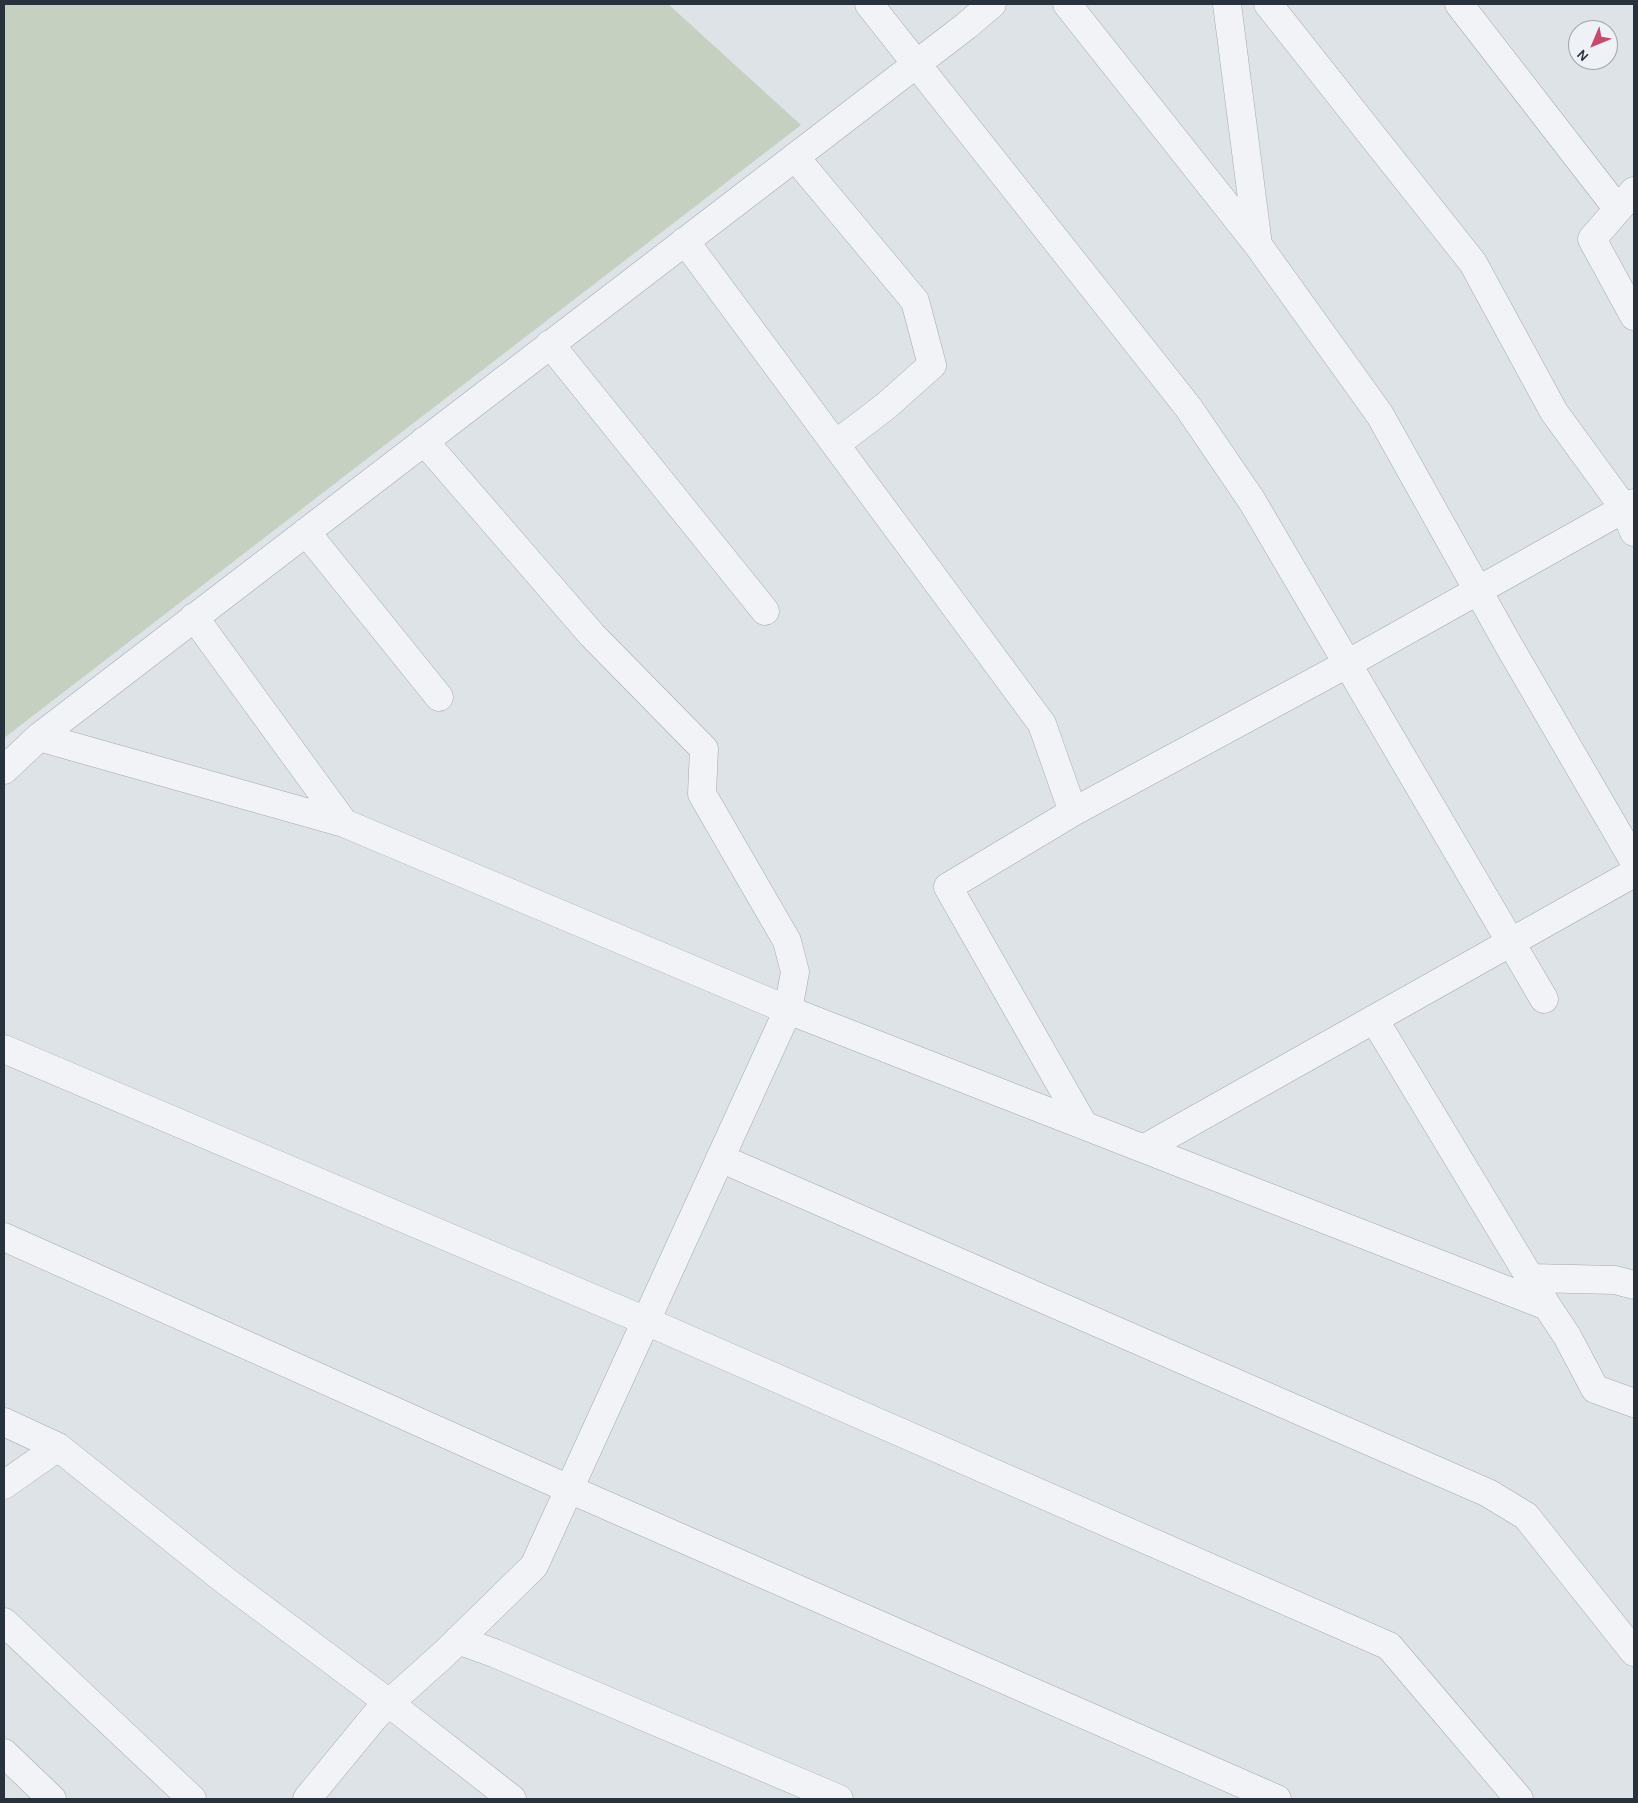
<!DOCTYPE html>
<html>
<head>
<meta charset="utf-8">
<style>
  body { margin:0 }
  #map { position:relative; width:1638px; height:1803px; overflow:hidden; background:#dee3e7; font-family:Karla,sans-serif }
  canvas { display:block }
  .frame { position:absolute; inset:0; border:5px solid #28323d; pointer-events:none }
  .north { position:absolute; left:1568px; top:20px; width:50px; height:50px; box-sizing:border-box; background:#eef1f5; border:1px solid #9fa5ab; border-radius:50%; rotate:225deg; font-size:14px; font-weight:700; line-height:20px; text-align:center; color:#28323d }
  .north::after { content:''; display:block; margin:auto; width:18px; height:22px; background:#c64a6a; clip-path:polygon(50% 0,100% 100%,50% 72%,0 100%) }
</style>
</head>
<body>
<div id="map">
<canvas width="1638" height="1803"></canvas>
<div class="frame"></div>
<div class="north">N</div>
</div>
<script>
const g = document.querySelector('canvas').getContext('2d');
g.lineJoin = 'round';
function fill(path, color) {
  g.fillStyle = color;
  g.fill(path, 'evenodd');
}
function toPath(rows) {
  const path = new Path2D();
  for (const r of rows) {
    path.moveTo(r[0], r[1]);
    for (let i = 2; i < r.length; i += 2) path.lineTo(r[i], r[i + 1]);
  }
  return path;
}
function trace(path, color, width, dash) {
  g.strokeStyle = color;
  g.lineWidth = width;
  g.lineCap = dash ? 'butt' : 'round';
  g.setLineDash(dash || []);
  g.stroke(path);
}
fill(toPath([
  [4,4,668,4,801,125,4,738]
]), '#c6d0c0');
const minor = toPath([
  [869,4,1188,407,1252,501,1544,999],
  [1067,4,1258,245,1380,415,1509,646,1634,861],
  [1227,4,1258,245],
  [1268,4,1473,263,1554,412,1624,508,1634,532],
  [1459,4,1617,208],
  [795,157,915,301,932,365,886,406,836,444],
  [1634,191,1592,239,1634,316],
  [685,241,1042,724,1073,812],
  [550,344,765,611],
  [306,532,439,697],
  [194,617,344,823],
  [39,737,344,823,788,1010,1547,1306,1567,1336,1595,1389,1634,1403],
  [4,770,39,737,966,26,992,4],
  [1374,1019,1547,1306],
  [4,1049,646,1321,1389,1646,1519,1799],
  [1083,1124,948,887,1073,812,1347,664,1634,503],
  [1145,1148,1634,873],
  [720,1158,1488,1493,1526,1516,1634,1652],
  [4,1237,569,1489,1277,1799],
  [1530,1278,1615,1280,1634,1285],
  [4,1422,58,1447,227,1582,389,1703,512,1799],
  [4,1485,58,1447],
  [4,1622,192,1799],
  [458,1640,494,1653,839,1799],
  [4,1753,52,1799],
  [307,1799,376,1715,444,1654,534,1566,788,1010,795,972,787,941,702,794,704,749,592,635,424,441]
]);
trace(minor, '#a4aab1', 29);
trace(minor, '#f1f3f6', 28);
</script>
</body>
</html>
